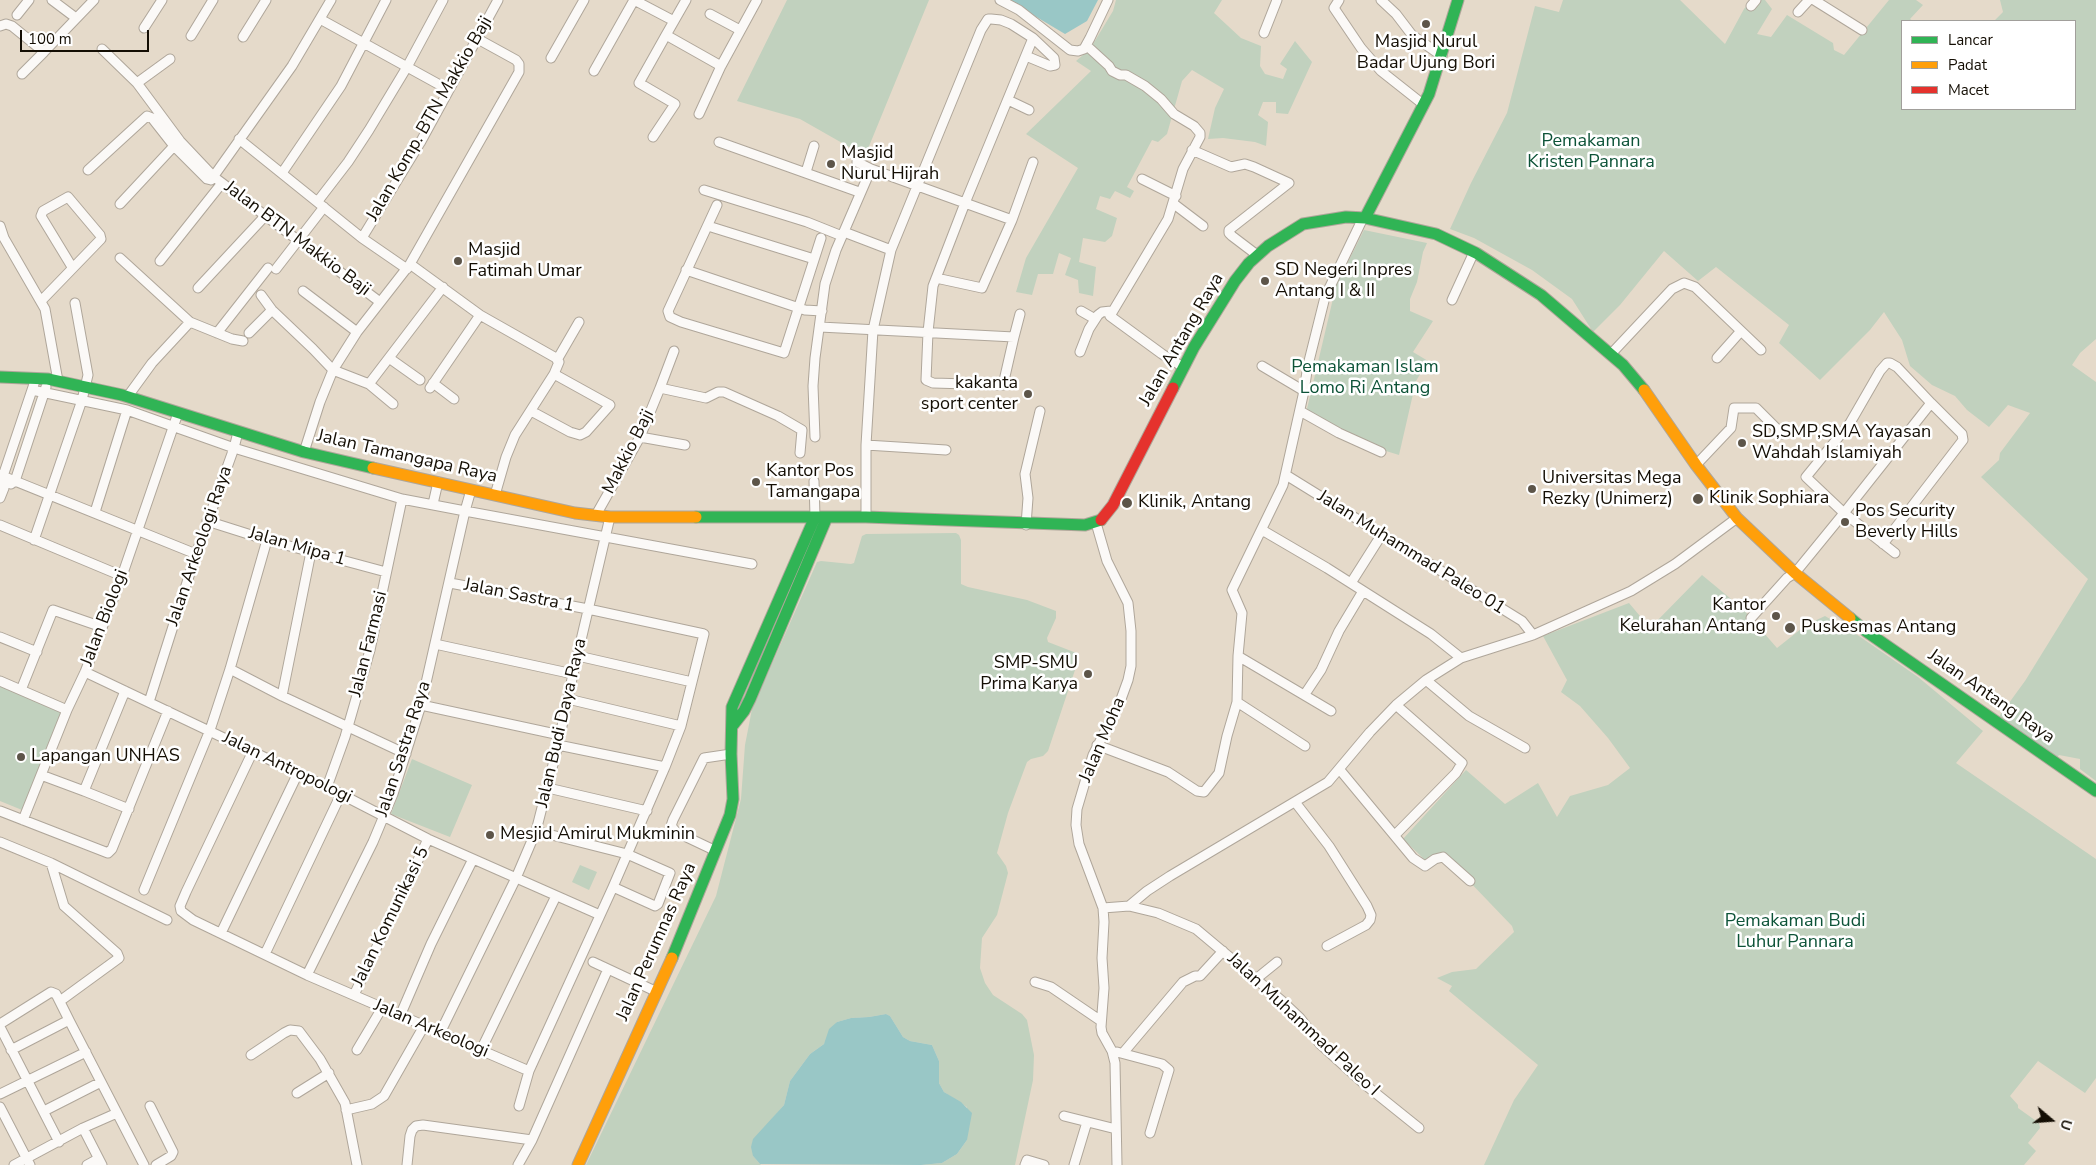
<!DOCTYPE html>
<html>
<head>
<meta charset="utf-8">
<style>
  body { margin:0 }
  #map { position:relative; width:2096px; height:1165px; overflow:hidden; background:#e5daca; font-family:"Nunito Sans",sans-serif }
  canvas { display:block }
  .legend { position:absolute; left:1901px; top:20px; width:175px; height:90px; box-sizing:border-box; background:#fff; border:1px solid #a19f9b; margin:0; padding:6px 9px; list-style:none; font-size:15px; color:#140e04 }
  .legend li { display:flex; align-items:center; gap:10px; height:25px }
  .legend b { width:25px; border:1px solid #a19f9b }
  .north { position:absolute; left:2026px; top:1095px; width:50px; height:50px; -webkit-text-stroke:4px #fff; paint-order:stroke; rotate:108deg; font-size:14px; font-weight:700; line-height:20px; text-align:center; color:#140e04 }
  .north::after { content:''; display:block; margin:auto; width:18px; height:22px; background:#140e04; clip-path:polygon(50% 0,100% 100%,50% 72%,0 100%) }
  .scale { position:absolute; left:20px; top:30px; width:129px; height:22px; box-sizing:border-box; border:2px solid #140e04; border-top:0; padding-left:6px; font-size:15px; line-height:18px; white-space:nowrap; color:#140e04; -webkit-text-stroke:4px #fff; paint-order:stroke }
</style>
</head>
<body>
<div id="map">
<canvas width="2096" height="1165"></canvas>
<ul class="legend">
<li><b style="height:6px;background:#30b455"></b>Lancar</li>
<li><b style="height:6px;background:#ff9f0a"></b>Padat</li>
<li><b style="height:6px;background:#e5322d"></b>Macet</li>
</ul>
<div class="north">U</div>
<div class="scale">100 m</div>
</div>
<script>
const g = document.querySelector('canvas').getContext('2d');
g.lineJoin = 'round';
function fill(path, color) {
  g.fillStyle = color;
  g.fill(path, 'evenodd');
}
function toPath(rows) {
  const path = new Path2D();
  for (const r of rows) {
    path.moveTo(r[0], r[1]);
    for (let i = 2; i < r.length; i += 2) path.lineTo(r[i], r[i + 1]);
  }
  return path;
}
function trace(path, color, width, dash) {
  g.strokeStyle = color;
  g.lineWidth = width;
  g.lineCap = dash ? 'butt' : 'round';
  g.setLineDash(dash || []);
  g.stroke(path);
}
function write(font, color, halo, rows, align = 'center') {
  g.font = font + ' "Nunito Sans",sans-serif';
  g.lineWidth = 5;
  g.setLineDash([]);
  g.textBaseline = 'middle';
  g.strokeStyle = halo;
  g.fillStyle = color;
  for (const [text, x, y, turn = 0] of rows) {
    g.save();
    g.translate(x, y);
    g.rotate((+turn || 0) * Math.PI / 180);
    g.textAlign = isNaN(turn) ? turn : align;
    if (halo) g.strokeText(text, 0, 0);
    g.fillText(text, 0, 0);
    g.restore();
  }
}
fill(toPath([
  [787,0,929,0,865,156,800,119,737,101],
  [1116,0,1222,0,1214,13,1241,38,1261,46,1260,66,1265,74,1283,79,1287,69,1280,64,1295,41,1312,62,1288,114,1276,113,1276,102,1263,102,1258,115,1268,122,1266,146,1255,142,1223,138,1208,139,1215,108,1224,89,1192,70,1182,81,1167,134,1158,142,1152,140,1127,187,1134,191,1130,198,1115,191,1110,199,1100,196,1096,209,1117,218,1112,236,1105,242,1083,238,1079,262,1096,267,1093,296,1079,293,1078,280,1065,275,1071,258,1059,253,1053,274,1038,274,1032,295,1016,292,1026,258,1078,168,1026,134,1091,71,1076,61,1090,49,1113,11],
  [1563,0,1680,0,1725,44,1744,9,1752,0,1765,0,1772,9,1757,34,1771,37,1787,15,1833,43,1834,50,1844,55,1889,0,1916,0,1923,5,1910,19,1913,21,1902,21,1902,109,2075,109,2075,21,1994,21,2003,12,2000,0,2096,0,2096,339,2080,353,2072,365,2096,382,2096,781,2080,769,2080,759,2059,755,2057,758,1998,718,2025,681,2088,579,1981,477,1999,460,2000,453,2030,413,2008,405,1989,427,1967,410,1955,396,1932,385,1910,366,1902,340,1884,312,1870,330,1820,380,1779,343,1789,325,1716,267,1698,281,1664,251,1620,305,1593,332,1572,299,1532,270,1474,238,1450,229,1471,183,1507,113,1535,6,1559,12],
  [1364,230,1427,243,1423,252,1417,282,1410,299,1410,311,1433,321,1413,352,1428,361,1416,381,1399,455,1386,451,1370,441,1361,445,1306,413,1336,286],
  [956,533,959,535,961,540,961,584,968,587,1027,600,1056,611,1056,618,1047,638,1048,642,1079,654,1079,658,1048,751,1043,756,1031,759,1027,762,1008,813,997,853,1006,866,1008,873,997,915,982,938,980,968,985,983,993,995,1022,1014,1027,1020,1034,1055,1033,1080,1015,1165,921,1165,942,1163,957,1154,967,1140,967,1107,944,1092,939,1083,939,1061,932,1045,910,1041,903,1037,890,1016,886,1014,869,1017,851,1018,837,1022,824,1044,810,1054,790,1081,784,1105,772,1119,753,1156,761,1165,586,1165,716,896,741,799,745,745,752,709,817,562,821,561,851,564,854,563,862,536,866,534],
  [1702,575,1742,608,1777,648,1806,625,1825,616,1859,636,1918,677,1983,731,1956,763,2096,859,2096,1078,2085,1093,2038,1061,2010,1096,2018,1105,2018,1108,2039,1123,2040,1128,2028,1143,2036,1151,2024,1165,1484,1165,1514,1100,1538,1065,1449,991,1452,986,1437,978,1452,972,1476,969,1514,932,1512,926,1441,852,1425,860,1403,839,1466,770,1505,804,1538,783,1557,817,1570,796,1608,785,1630,768,1608,738,1580,706,1561,692,1567,680,1543,636,1629,603,1650,628],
  [0,684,61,712,22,810,0,801],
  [412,759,472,785,450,837,391,814],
  [580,865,597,872,589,890,572,882]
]), '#c1d1be');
fill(toPath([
  [1008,0,1098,0,1087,21,1065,34],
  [886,1014,890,1016,903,1037,910,1041,932,1045,939,1061,939,1083,944,1092,961,1102,972,1113,967,1140,957,1154,942,1163,921,1165,760,1164,753,1156,751,1147,753,1139,784,1105,790,1081,810,1054,824,1044,829,1029,837,1022,851,1018,869,1017]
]), '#99c7c6');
const street = toPath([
  [52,0,76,18],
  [686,0,666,35,721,66],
  [1000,0,1019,10,1070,50,1078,51,1084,49,1090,38,1108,0],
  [1339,0,1334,8,1361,48,1381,71,1424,105],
  [1381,0,1396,14,1412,35,1442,56],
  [1814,0,1862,30],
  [1751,6,1756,0],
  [1798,12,1809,0],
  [710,14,740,30],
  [17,15,29,0],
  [320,19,449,90],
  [0,26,6,24,12,26,44,52,94,0],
  [144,28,162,0],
  [1264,33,1277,0],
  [191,36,213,0],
  [243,37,266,0],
  [1086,45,1109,66,1112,71,1120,75,1126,75,1145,86,1161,99,1174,114,1194,126,1200,133,1200,137,1183,169,1168,219,1110,316,1162,354,1183,367],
  [102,49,137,83,180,141,214,177,380,302],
  [1026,56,1050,66,1055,65,1054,58,1033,38],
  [551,58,584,0],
  [594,71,634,0,674,21],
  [22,74,44,52],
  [137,83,170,59],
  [1008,100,1029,110],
  [699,114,721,66,757,0],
  [653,137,675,104,639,83,666,35],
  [239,139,362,238,407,269],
  [719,142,859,192],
  [1192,150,1231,167,1245,164,1254,167,1289,183,1229,230,1229,233,1232,236,1257,255],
  [857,162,871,169],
  [88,170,147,116,152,118,174,146],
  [806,172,814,146],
  [282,173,341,86,386,0],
  [1142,179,1176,196],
  [704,190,807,222,842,236],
  [318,201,348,162,369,130,407,67,443,0],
  [120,204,174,146,207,179,211,180,292,66,331,0],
  [1174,204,1203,226],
  [717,205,668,311,670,317,681,322,784,353,821,238],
  [0,226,4,238,45,309,58,381],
  [708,226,814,259],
  [844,232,891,250],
  [362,238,420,143,498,0],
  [120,258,190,322,232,339,243,341],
  [160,261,222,183],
  [410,264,480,315,556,358,559,362,554,374,515,435,506,457,495,495],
  [276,269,324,207],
  [686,270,805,310,822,311],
  [936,278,982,288,1012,220],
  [198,288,266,215],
  [303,291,357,332],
  [261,295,272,310,313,349,333,370,369,384,443,287],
  [1452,300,1474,252],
  [41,301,101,239,100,235,68,197,43,211,41,216,72,267],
  [1081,311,1095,319],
  [820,327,1014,337,1020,314],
  [217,333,268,268],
  [249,333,272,310],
  [674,351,660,388,706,398,718,392,724,392,778,416,802,430,800,453],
  [1080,352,1089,329,1098,315,1102,312,1111,311],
  [1611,354,1672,289,1684,283,1695,287,1761,350],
  [389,358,420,380],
  [1717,358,1741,331],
  [557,360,579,322],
  [1262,366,1304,391],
  [433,383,454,399],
  [369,384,393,404],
  [430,388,480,315],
  [32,390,127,410,234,448,196,554,149,702],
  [128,396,152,363,190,322],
  [531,411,570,432,580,435,586,432,610,405,554,374],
  [1300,411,1339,433,1381,452],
  [238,432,234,448,402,499,465,511,421,705,393,794,373,842,307,975],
  [640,437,685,445],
  [815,437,813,386,815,358,825,284,836,250,871,169,1012,220,1033,162],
  [866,445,946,450],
  [304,452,320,402,333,370,357,332,410,264,519,72,519,64,516,60,476,38],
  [1696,465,1731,428,1734,408,1756,408,1782,434],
  [0,475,196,554],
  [1286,475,1522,621,1533,635],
  [814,481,815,517],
  [11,484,15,481,46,387],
  [471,490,465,511,752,564],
  [0,498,4,488,3,476,34,384],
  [433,504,438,482],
  [95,512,127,410],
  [596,515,640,437,660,388],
  [866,517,866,445,873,330,891,250,981,30,988,19,991,19,1001,20,1011,24,1033,38,965,203,933,286,928,332,926,380,933,383,1003,385,1014,337],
  [207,521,267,540,386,572],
  [1096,523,1107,561,1128,603,1131,631,1131,666,1128,680,1120,702,1093,755,1077,809,1076,825,1079,844,1103,908,1104,922,1102,958,1104,988,1101,1027,1102,1033,1112,1051,1115,1063,1117,1165],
  [0,525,122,576],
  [1026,525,1028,498,1025,474,1040,411],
  [1262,530,1327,568,1431,634,1461,658],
  [34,540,82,400,88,375,75,303],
  [1883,544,1963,440,1962,434,1931,403],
  [311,552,282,696,406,754],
  [1351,583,1382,534],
  [1751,618,1787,578,1795,573,1844,513,1931,403,1897,367,1890,363,1887,363,1880,371,1850,423,1806,477,1844,513,1895,553],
  [0,637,37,652],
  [435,644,573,674],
  [578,656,692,682],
  [1238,656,1331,711],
  [230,669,282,696],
  [85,672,327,787,428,839,600,915],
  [1426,680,1469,716,1525,748],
  [0,681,67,710],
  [21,690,53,610,102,627],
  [125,691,84,791,129,809],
  [1305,694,1321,670,1339,631,1363,591],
  [568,699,681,726],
  [421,705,560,735],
  [558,745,665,767],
  [1097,745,1168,772,1197,791,1204,792,1219,773,1227,736,1237,702],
  [1305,746,1237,702,1238,656,1242,613,1232,590,1283,485,1304,391,1308,365,1325,297,1363,218],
  [253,751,186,892,180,906,181,911,193,920,307,975,529,1071,613,887,665,767,681,726,704,634,588,609,450,583],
  [1340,770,1413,858,1425,866,1435,859,1443,857,1470,881],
  [41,775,84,791],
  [327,787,345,737,370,650,402,499],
  [548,788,647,811],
  [1295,802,1329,846,1367,906,1371,915,1370,920,1366,925,1327,946],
  [0,811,108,853,112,849,168,711],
  [23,820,67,710,85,672,122,576,178,413],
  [536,831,627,854,670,873,658,904,655,906,613,887],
  [1395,835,1456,773,1462,763,1396,705],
  [0,842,51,863,167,920],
  [716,851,676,832,671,826,673,820,704,758,731,754],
  [51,863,64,906,117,953,119,958,60,1001],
  [144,890,210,730,230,669,267,540],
  [1129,906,1158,913,1196,929,1282,1001,1300,1018,1320,1044,1363,1083,1419,1128],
  [1103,908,1129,906,1147,891,1170,876,1328,782,1370,732,1396,705,1426,680,1461,658,1533,635,1631,591,1675,564,1737,518],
  [221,933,298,773],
  [265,954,341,794],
  [593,962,655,991],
  [1256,979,1277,962],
  [1035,982,1051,987,1101,1021],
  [354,995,428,839],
  [400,1016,431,944,473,859],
  [0,1024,51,992,56,994,69,1020],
  [0,1027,59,1142],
  [440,1033,516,878,536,831,558,745,573,674,610,517],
  [11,1050,69,1020,144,1165],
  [357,1050,382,1008],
  [481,1050,556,896],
  [1117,1052,1162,1064,1169,1070,1150,1133],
  [1123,1053,1183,982,1195,976,1200,976,1223,951],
  [251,1055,284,1033,290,1030,299,1031,320,1059,345,1103,357,1165],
  [297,1093,329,1073],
  [0,1094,86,1052],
  [150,1106,173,1152,171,1156,156,1165],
  [519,1106,529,1071],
  [0,1107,30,1165],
  [346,1110,372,1104,384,1096,424,1026],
  [44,1111,101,1082],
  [1064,1116,1116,1129],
  [83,1128,102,1165],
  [14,1165,83,1128,117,1113],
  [87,1165,98,1159],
  [407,1165,410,1136,412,1130,416,1126,423,1125,532,1140],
  [518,1165,532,1140,608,969],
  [1025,1165,1027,1160,1044,1165],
  [1074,1165,1087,1122]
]);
const fast = toPath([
  [1365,218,1429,94,1458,0],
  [0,377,48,379,122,395,304,452,373,468],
  [1173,388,1194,347,1235,281,1249,263,1268,246,1303,224,1346,217,1365,218,1436,234,1476,253,1541,295,1623,365,1644,390],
  [696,517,866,517,1085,525,1101,520],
  [1850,618,1867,632,2096,791],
  [733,725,744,711,750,699,827,517],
  [672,958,730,815,733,799,731,754,732,707,815,517]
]);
const slow = toPath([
  [1644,390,1696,465,1737,518,1795,573,1850,618],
  [373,468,575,513,610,517,696,517],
  [578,1165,672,958]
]);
const jam = toPath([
  [1101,520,1113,505,1173,388]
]);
trace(street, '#afa69a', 11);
trace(fast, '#afa69a', 13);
trace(slow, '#afa69a', 13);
trace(jam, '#afa69a', 13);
trace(street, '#fbf9f7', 9);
trace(fast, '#30b455', 11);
trace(slow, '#ff9f0a', 11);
trace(jam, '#e5322d', 11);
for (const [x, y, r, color] of [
  [1426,24,5,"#5d5549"],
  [831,164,5,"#5d5549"],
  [458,261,5,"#5d5549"],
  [1265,281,5,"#5d5549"],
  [1028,394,5,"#5d5549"],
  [1742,443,5,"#5d5549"],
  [756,482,5,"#5d5549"],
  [1532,489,5,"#5d5549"],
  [1698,499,6,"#5d5549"],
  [1127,503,6,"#5d5549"],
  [1845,522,5,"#5d5549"],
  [1776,616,5,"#5d5549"],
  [1790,628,6,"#5d5549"],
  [1088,674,5,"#5d5549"],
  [21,757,5,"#5d5549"],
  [490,835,5,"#5d5549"]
]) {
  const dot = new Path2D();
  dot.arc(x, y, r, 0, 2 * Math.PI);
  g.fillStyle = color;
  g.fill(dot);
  trace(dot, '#fff', 2);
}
write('18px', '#140e04', '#fff', [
  ["Masjid Nurul",1426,43,"center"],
  ["Badar Ujung Bori",1426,64,"center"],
  ["Masjid",841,154],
  ["Nurul Hijrah",841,175],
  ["Masjid",468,251],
  ["Fatimah Umar",468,272],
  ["SD Negeri Inpres",1275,271],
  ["Antang I & II",1275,292],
  ["kakanta",1018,384,"right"],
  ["sport center",1018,405,"right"],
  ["SD,SMP,SMA Yayasan",1752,433],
  ["Wahdah Islamiyah",1752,454],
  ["Kantor Pos",766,472],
  ["Tamangapa",766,493],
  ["Universitas Mega",1542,479],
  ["Rezky (Unimerz)",1542,500],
  ["Klinik Sophiara",1709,499],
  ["Klinik, Antang",1138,503],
  ["Pos Security",1855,512],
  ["Beverly Hills",1855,533],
  ["Kantor",1766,606,"right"],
  ["Kelurahan Antang",1766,627,"right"],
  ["Puskesmas Antang",1801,628],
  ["SMP-SMU",1078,664,"right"],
  ["Prima Karya",1078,685,"right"],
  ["Lapangan UNHAS",31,757],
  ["Mesjid Amirul Mukminin",500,835]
], 'left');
write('18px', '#140e04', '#fff', [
  ["Jalan Komp. BTN Makkio Baji",430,119,-60],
  ["Jalan BTN Makkio Baji",297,239,37],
  ["Jalan Antang Raya",1182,340,-60],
  ["Makkio Baji",629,452,-63],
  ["Jalan Tamangapa Raya",407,457,13],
  ["Jalan Arkeologi Raya",200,546,-71],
  ["Jalan Mipa 1",297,547,16],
  ["Jalan Muhammad Paleo 01",1411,553,32],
  ["Jalan Sastra 1",519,596,11],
  ["Jalan Biologi",105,618,-69],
  ["Jalan Farmasi",369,644,-76],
  ["Jalan Antang Raya",1991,697,35],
  ["Jalan Budi Daya Raya",562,723,-77],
  ["Jalan Moha",1103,740,-67],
  ["Jalan Sastra Raya",404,749,-72],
  ["Jalan Antropologi",287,768,26],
  ["Jalan Komunikasi 5",391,917,-64],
  ["Jalan Perumnas Raya",657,942,-66],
  ["Jalan Muhammad Paleo I",1303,1025,43],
  ["Jalan Arkeologi",431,1029,23]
]);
write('18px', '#0d5338', '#fff', [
  ["Pemakaman",1591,142],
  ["Kristen Pannara",1591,163],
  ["Pemakaman Islam",1365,368],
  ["Lomo Ri Antang",1365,389],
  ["Pemakaman Budi",1795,922],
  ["Luhur Pannara",1795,943]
]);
</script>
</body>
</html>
